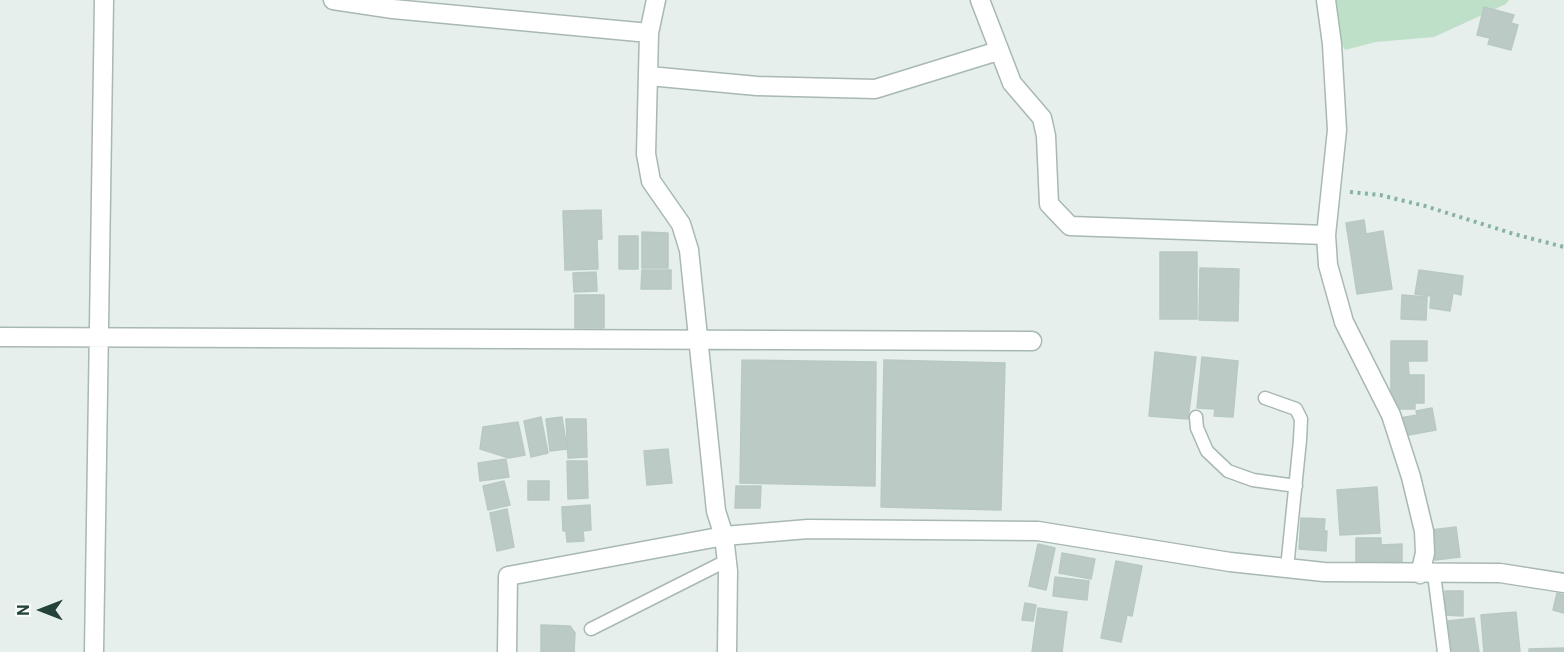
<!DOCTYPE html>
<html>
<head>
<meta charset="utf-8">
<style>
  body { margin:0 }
  #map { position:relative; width:1564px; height:652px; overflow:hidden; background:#e6efeb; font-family:Roboto,sans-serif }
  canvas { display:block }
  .north { position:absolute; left:12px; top:580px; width:60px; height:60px; -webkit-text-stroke:4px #f7fbf9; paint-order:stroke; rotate:270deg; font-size:16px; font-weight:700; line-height:24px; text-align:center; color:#24423a }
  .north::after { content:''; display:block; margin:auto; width:21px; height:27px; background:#24423a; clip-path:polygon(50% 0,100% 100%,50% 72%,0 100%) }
</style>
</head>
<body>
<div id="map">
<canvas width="1564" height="652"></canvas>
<div class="north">N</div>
</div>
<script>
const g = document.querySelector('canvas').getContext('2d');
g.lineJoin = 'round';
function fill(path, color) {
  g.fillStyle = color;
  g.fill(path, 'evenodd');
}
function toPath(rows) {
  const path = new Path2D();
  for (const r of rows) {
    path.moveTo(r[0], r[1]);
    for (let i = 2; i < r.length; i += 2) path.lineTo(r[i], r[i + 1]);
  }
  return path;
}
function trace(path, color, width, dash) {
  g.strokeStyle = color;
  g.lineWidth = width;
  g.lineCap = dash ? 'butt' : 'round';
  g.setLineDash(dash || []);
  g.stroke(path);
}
fill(toPath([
  [1335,0,1509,0,1506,4,1434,37,1376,42,1345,50,1340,40]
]), '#bfe0c8');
const building = toPath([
  [1484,7,1514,15,1511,23,1518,25,1511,50,1488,44,1490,38,1477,35,1484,7],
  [601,210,602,239,597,239,598,269,565,270,563,211,601,210],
  [1364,220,1366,234,1383,231,1392,289,1357,294,1346,223,1364,220],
  [642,232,668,233,668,268,642,268,642,232],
  [619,236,638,236,638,269,619,269,619,236],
  [1160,252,1197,252,1197,319,1160,319,1160,252],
  [1200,268,1239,269,1238,321,1199,320,1200,268],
  [642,270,671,270,671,289,641,289,642,270],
  [1419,270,1463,276,1461,295,1453,293,1450,311,1430,308,1431,296,1415,294,1419,270],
  [596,272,597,291,574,292,573,273,596,272],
  [575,295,604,295,604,328,575,328,575,295],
  [1402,295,1427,297,1426,320,1401,319,1402,295],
  [1391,341,1427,341,1427,361,1408,361,1409,375,1424,375,1424,403,1415,403,1415,409,1395,409,1391,404,1391,341],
  [1155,352,1196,357,1188,419,1149,416,1155,352],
  [1202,357,1238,361,1233,417,1214,416,1215,409,1197,408,1202,357],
  [742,360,876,362,875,486,740,483,742,360],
  [884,360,1005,363,1001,510,881,507,884,360],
  [1432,408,1436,430,1403,436,1400,418,1417,415,1416,411,1432,408],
  [541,417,548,453,531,457,524,421,541,417],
  [562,417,567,449,550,451,546,419,562,417],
  [566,419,586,419,587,457,568,458,566,419],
  [518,422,525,455,509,458,480,449,483,427,518,422],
  [668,449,672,483,647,485,644,451,668,449],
  [506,459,509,477,480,481,478,463,506,459],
  [567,461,587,461,588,498,568,499,567,461],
  [504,481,510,505,488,510,483,486,504,481],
  [528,481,549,481,549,500,528,500,528,481],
  [736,486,761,486,760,508,735,508,736,486],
  [1377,487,1380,533,1340,535,1337,490,1377,487],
  [590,505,591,530,583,531,584,541,567,542,566,531,563,531,562,507,590,505],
  [507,509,514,547,497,551,490,513,507,509],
  [1301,518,1325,519,1324,531,1327,531,1326,551,1299,549,1301,518],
  [1456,527,1460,557,1435,560,1431,530,1456,527],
  [1356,538,1381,538,1381,545,1402,544,1402,564,1356,564,1356,538],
  [1038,544,1055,548,1046,590,1029,586,1038,544],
  [1062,553,1095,559,1091,579,1059,573,1062,553],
  [1116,561,1142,566,1132,616,1127,615,1121,642,1101,638,1116,561],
  [1055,577,1089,581,1087,600,1053,596,1055,577],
  [1445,591,1463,591,1463,616,1445,615,1445,591],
  [1557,593,1564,595,1564,613,1553,610,1557,593],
  [1025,603,1036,605,1033,621,1022,620,1025,603],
  [1038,608,1067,612,1062,652,1032,652,1038,608],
  [1516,612,1520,652,1484,652,1481,615,1516,612],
  [1474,618,1479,652,1452,652,1448,621,1474,618],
  [541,625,570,626,575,633,574,652,541,652,541,625],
  [1564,648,1564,652,1529,652,1529,649,1564,648]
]);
fill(building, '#bbcac4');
trace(building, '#b8c9c2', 1.5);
const service = toPath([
  [1265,398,1296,409,1301,419,1300,440,1287,568],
  [1196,417,1197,428,1207,451,1228,471,1253,480,1296,486],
  [1434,574,1444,652],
  [591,629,726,561]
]);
const minor = toPath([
  [333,0,393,9,649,33],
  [656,0,649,33,646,154,651,181,681,224,689,250,716,511,724,536,728,571,727,652],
  [980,0,1012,83,1042,118,1046,136,1049,204,1070,226,1326,235],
  [1326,0,1332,44,1337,130,1326,235,1328,265,1344,322,1391,415,1411,477,1424,531,1425,553,1420,574],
  [649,76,757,86,875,89,998,51],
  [0,337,1032,341],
  [94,652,104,0],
  [507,652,508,576,724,536,808,529,1038,531,1230,562,1324,572,1500,573,1564,583]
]);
trace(service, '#a8b8b2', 15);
trace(minor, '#a8b8b2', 21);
trace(toPath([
  [1350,192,1380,195,1425,206,1514,234,1564,247]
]), '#86b3a5', 4, [3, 4.5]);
trace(service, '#fff', 12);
trace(minor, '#fff', 18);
</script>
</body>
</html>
